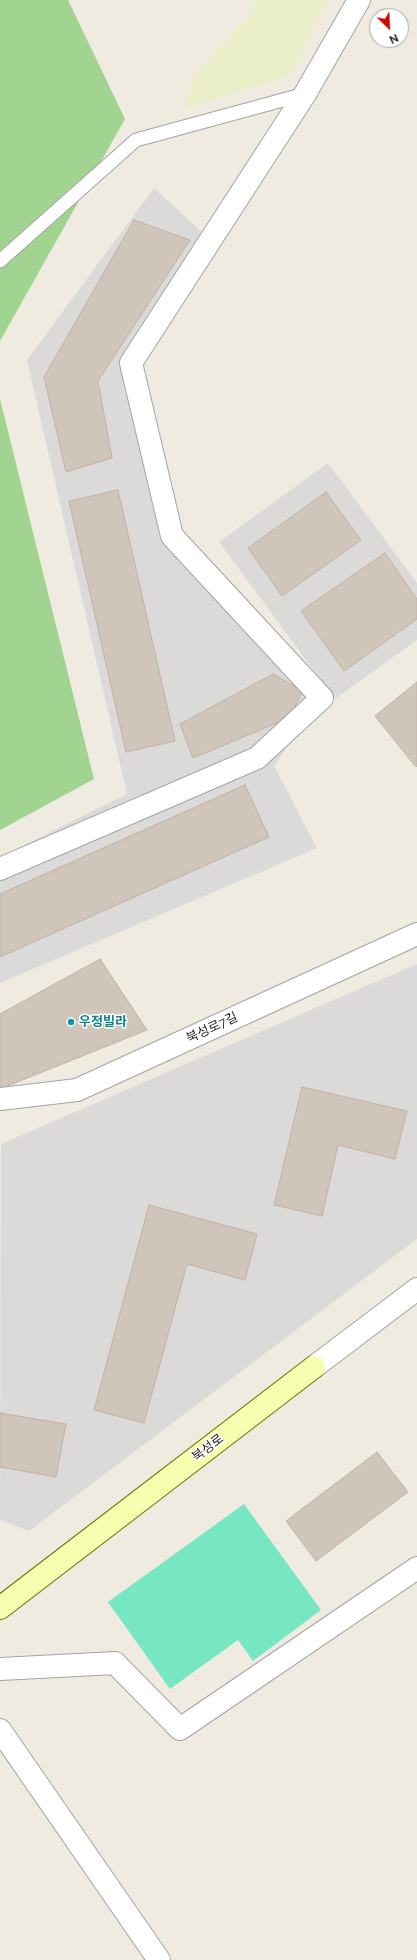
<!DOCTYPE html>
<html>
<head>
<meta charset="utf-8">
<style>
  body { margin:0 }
  #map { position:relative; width:417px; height:1960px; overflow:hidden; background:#efebe1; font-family:Raleway,sans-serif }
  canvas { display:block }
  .north { position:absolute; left:369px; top:8px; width:40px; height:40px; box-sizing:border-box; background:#fff; border:1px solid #a5a5a5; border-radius:50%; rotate:156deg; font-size:11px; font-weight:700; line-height:16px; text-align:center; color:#1d1d1d }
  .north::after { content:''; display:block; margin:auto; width:14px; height:18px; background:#c90b00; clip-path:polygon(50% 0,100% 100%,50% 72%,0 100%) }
</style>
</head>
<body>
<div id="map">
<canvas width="417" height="1960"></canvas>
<div class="north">N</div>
</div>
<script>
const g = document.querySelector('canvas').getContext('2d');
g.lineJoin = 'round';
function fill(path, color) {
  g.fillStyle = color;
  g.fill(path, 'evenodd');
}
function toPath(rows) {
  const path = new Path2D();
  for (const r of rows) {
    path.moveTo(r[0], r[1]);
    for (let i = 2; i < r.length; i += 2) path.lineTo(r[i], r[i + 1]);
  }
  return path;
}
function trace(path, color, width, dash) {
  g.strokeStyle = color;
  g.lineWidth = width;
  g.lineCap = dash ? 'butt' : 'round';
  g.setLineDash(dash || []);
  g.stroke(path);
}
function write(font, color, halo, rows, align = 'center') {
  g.font = font + ' Raleway,"Noto Sans KR",sans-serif';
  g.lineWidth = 3;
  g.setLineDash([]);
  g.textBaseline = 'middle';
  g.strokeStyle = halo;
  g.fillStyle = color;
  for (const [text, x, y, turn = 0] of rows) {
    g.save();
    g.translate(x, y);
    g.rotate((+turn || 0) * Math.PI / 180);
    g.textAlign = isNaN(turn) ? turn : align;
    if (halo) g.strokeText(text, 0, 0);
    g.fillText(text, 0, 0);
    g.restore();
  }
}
fill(toPath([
  [154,188,202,232,131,363,172,536,322,698,274,766,317,848,0,983,0,857,127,794,27,360],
  [328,463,417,583,417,640,335,699,219,542],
  [417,964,417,1239,29,1531,0,1520,1,1144]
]), '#dbdad9');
fill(toPath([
  [251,0,327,0,292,75,184,109,192,78,254,9]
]), '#ebf0ca');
fill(toPath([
  [0,0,68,0,125,119,0,341],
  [0,399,94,779,0,830]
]), '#a1d391');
fill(toPath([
  [244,1504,321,1610,253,1661,238,1640,170,1689,108,1602]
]), '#76e7c2');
const building = toPath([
  [134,220,190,240,98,381,112,458,66,472,44,377,134,220],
  [118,490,175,741,126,752,69,501,118,490],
  [326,492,361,540,282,596,248,548,326,492],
  [385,553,417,599,417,619,344,671,301,611,385,553],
  [273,674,303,691,289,718,193,758,180,724,273,674],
  [417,682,417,766,416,767,375,716,417,682],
  [245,785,269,837,0,957,0,894,245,785],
  [100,959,147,1030,0,1089,0,1014,100,959],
  [302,1087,407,1111,395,1159,338,1145,322,1216,274,1205,302,1087],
  [149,1205,257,1234,245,1280,187,1264,144,1423,94,1410,149,1205],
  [0,1413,66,1424,56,1477,0,1467,0,1413],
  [377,1452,408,1492,316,1561,286,1521,377,1452]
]);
fill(building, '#cfc5ba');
trace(building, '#c2b2a2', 1);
const service = toPath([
  [0,261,136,140,305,94]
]);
const minor = toPath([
  [0,869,257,758,322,698,172,536,131,363,305,94,359,0],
  [0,1099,77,1090,417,934],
  [0,1669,115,1663,180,1729,417,1568],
  [0,1730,159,1960]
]);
const tertiary = toPath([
  [314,1367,417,1289]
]);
const secondary = toPath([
  [0,1608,314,1367]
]);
trace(service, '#a4a4a4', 15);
trace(minor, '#a4a4a4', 24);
trace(tertiary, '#a4a4a4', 24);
trace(secondary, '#647700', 24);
trace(service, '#fff', 13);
trace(minor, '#fff', 22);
trace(tertiary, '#fff', 22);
trace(secondary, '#f6ffaf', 22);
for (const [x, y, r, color] of [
  [71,1022,4,"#0f9aa8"]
]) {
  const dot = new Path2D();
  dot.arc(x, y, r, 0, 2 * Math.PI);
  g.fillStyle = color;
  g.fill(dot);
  trace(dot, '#fff', 1.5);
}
write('bold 13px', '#0d838f', '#fff', [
  ["우정빌라",79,1022]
], 'left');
write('13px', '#1d1d1d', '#fff', [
  ["북성로7길",212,1028,-25],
  ["북성로",208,1448,-38]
]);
</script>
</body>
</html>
